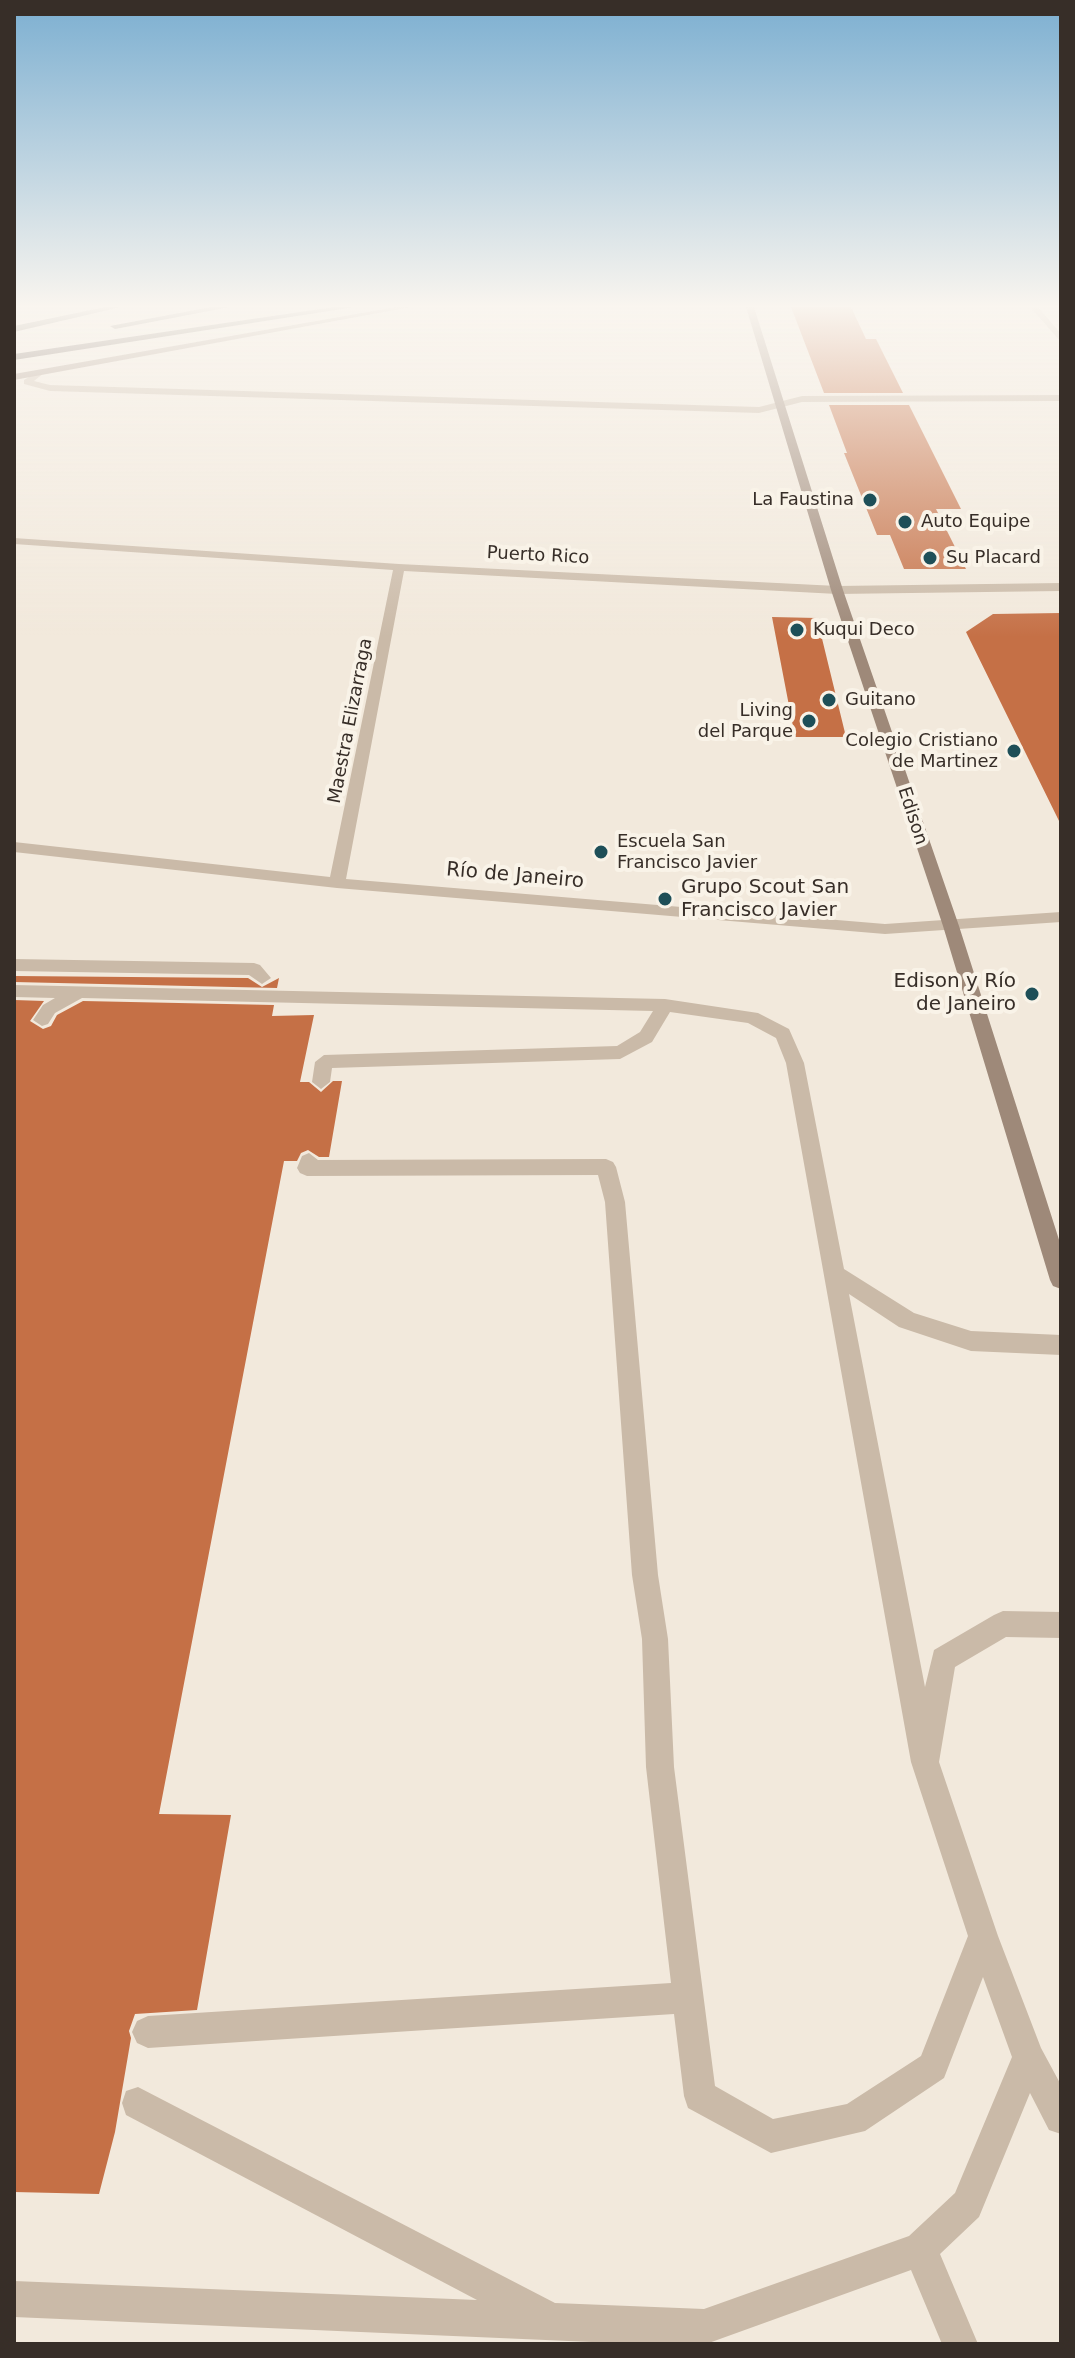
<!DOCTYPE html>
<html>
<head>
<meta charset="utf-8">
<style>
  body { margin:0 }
  #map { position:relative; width:1075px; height:2358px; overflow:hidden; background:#f2e9dc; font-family:"DejaVu Sans",sans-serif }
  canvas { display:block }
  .frame { position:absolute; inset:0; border:16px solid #372e28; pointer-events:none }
</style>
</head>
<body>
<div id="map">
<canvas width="1075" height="2358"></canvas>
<div class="frame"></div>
</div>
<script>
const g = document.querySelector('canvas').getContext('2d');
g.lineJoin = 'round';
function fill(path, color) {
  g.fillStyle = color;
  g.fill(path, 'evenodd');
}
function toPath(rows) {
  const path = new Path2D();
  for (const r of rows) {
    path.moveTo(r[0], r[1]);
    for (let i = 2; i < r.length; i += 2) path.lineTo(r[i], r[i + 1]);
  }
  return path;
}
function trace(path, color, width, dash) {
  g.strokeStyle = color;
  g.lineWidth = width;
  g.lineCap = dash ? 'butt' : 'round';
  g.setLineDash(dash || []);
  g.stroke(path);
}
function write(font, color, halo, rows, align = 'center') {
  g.font = font + ' "DejaVu Sans",sans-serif';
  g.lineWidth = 8;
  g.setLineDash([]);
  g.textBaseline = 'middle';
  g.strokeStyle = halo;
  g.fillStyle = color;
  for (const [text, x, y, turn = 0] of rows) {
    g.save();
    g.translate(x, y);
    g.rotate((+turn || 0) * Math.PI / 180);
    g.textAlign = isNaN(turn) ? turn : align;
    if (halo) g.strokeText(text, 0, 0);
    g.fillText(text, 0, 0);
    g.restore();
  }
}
fill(toPath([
  [791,307,851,307,866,339,876,339,903,393,824,393],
  [829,405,909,405,961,509,936,509,966,569,904,569,890,535,877,535,844,453,847,453],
  [1061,613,1061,825,966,632,993,614],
  [772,617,817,618,846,737,795,737],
  [14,976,248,978,262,987,279,978,277,988,14,982],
  [14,1000,44,1001,30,1021,43,1029,51,1026,57,1015,83,1001,274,1005,272,1016,314,1015,300,1082,309,1082,321,1092,333,1081,342,1081,329,1157,319,1157,308,1150,301,1153,297,1161,284,1161,159,1814,231,1815,197,2010,135,2014,129,2031,131,2038,115,2132,99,2194,14,2192]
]), '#c57046');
fill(toPath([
  [14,959,254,963,260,965,271,978,262,984,249,975,14,971,14,959],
  [14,985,665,999,758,1013,789,1029,804,1063,844,1269,914,1313,971,1331,1061,1335,1061,1355,971,1351,899,1327,849,1294,925,1687,934,1650,994,1615,1003,1611,1061,1612,1061,1638,1006,1637,955,1667,939,1762,998,1936,1041,2048,1061,2085,1061,2134,1049,2130,1030,2093,979,2217,940,2254,978,2344,942,2344,911,2270,706,2344,638,2344,14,2317,14,2281,477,2300,126,2115,122,2103,126,2091,138,2087,555,2303,704,2309,909,2236,955,2193,1012,2057,983,1977,944,2078,865,2131,771,2153,688,2108,684,2096,674,2014,148,2048,137,2043,132,2032,137,2021,148,2016,671,1983,646,1767,642,1639,632,1575,605,1202,598,1175,307,1176,300,1173,297,1168,302,1156,309,1153,318,1160,606,1159,613,1162,616,1167,625,1202,658,1575,668,1639,674,1767,715,2086,773,2119,847,2104,921,2056,968,1936,911,1762,786,1063,776,1038,748,1023,670,1012,652,1042,620,1059,332,1068,330,1082,321,1089,312,1082,315,1062,324,1055,617,1046,640,1032,653,1011,82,998,55,1013,48,1024,42,1026,33,1020,43,1005,55,998,14,997,14,985]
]), '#cabaa8');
fill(toPath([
  [1030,307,1038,307,1061,334,1061,342,1030,307],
  [40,370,44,373,34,381,50,385,759,407,802,396,1061,395,1061,401,802,402,759,413,50,391,24,384,24,380,40,370],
  [14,538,399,564,837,586,1061,583,1061,591,837,594,404,571,346,879,885,924,1061,912,1061,922,885,934,337,888,14,852,14,842,330,877,393,570,14,544,14,538]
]), '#cabaa8');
fill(toPath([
  [396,307,411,307,14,380,14,374,396,307],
  [746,307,754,307,843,590,959,926,1061,1246,1061,1289,1053,1286,1050,1280,943,926,831,590,746,307]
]), '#9e8979');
fill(toPath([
  [105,307,121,307,14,332,14,326,105,307],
  [211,307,230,307,115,329,110,326,211,307],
  [334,307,355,307,14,360,14,354,334,307]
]), '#58493f');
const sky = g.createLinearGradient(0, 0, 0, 637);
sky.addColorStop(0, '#7cafd1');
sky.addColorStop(0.48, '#f9f5ef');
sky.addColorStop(1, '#f9f5ef00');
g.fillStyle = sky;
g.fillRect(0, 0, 1075, 637);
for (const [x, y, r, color] of [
  [870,500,8,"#1e4f58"],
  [905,522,8,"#1e4f58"],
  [930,558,8,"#1e4f58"],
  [797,630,8,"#1e4f58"],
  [829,700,8,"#1e4f58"],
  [809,721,8,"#1e4f58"],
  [1014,751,8,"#1e4f58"],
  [601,852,8,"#1e4f58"],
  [665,899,8,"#1e4f58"],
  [1032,994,8,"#1e4f58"]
]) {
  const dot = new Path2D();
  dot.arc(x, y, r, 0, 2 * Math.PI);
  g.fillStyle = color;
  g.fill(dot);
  trace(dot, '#f9f3e8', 3);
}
write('18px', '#372e28', '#f9f3e8', [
  ["La Faustina",854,500,"right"],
  ["Auto Equipe",921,522],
  ["Su Placard",946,558],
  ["Kuqui Deco",813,630],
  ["Guitano",845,700],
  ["Living",793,711,"right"],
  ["del Parque",793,732,"right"],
  ["Colegio Cristiano",998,741,"right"],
  ["de Martinez",998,762,"right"],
  ["Escuela San",617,842],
  ["Francisco Javier",617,863]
], 'left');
write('18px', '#372e28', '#f9f3e8', [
  ["Puerto Rico",538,556,3],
  ["Maestra Elizarraga",351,721,-79],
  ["Edison",912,816,72]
]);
write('20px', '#372e28', '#f9f3e8', [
  ["Río de Janeiro",515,876,5]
]);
write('20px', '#372e28', '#f9f3e8', [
  ["Grupo Scout San",681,888],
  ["Francisco Javier",681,911],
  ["Edison y Río",1016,982,"right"],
  ["de Janeiro",1016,1005,"right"]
], 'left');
</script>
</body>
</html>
